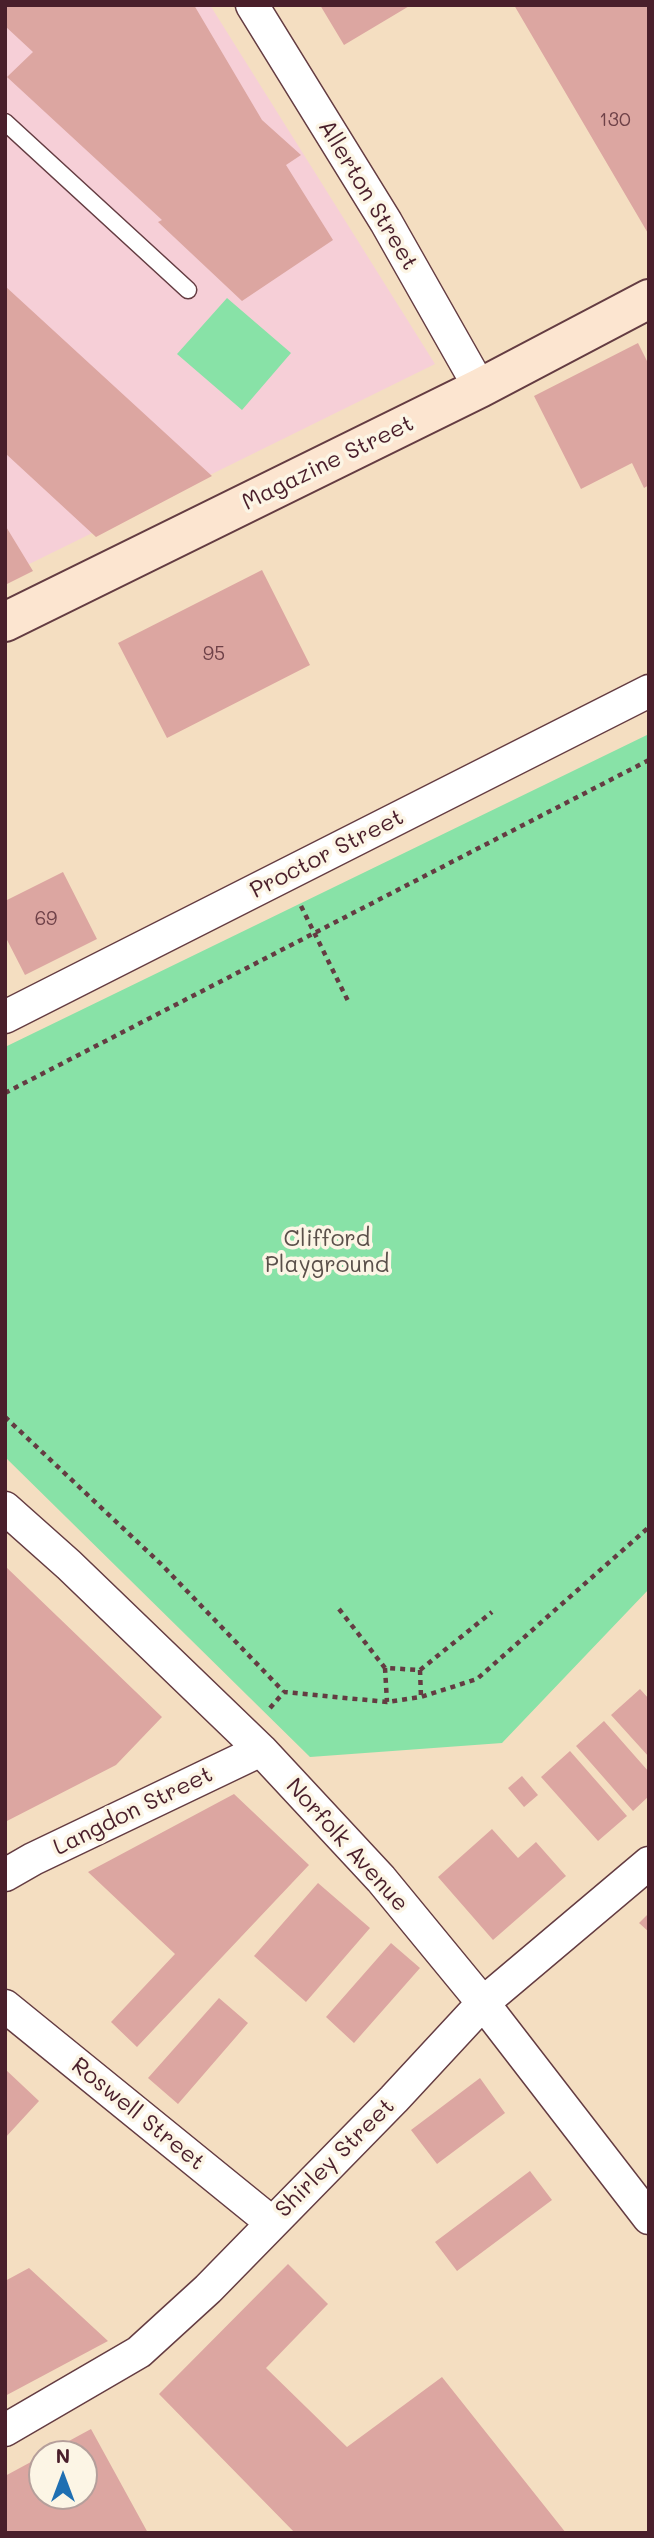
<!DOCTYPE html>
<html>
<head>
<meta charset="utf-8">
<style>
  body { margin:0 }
  #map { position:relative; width:654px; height:2538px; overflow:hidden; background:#f4dec1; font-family:Mali,sans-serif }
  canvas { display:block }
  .frame { position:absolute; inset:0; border:7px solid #4a1f2b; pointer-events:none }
  .north { position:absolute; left:28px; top:2440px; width:70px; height:70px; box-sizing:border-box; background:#fcf5e5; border:2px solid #b59f9b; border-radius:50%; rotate:0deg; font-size:19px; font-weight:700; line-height:28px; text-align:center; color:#4a1f2b }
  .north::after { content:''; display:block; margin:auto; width:24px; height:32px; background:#1f6fb2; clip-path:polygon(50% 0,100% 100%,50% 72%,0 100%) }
</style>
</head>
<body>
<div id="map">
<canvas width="654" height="2538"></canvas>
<div class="frame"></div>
<div class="north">N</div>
</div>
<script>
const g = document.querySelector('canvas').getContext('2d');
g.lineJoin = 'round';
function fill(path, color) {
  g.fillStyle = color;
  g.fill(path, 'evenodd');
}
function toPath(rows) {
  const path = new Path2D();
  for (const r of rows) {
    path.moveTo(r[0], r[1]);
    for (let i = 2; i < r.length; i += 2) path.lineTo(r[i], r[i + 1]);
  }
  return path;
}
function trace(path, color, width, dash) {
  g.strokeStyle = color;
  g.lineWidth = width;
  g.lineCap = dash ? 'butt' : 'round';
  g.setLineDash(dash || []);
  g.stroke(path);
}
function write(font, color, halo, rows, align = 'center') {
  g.font = font + ' Mali,sans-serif';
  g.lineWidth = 7;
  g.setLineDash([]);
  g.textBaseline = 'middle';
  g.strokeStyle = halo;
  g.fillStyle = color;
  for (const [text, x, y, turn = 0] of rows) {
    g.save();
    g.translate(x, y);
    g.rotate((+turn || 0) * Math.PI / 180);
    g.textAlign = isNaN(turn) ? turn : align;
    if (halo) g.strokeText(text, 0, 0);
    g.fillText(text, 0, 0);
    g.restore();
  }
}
fill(toPath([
  [5,5,210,5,435,364,5,576]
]), '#f6cfd7');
fill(toPath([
  [227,298,291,353,242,410,177,354],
  [649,734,649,1589,502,1743,310,1757,5,1457,5,1047]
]), '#88e2a7');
fill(toPath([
  [5,5,194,5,262,120,301,155,286,165,333,240,242,301,158,222,162,220,7,77,33,52,5,26],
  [320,5,411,5,344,45],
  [514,5,649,5,649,235],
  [5,286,212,476,96,537,5,453],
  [638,343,649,365,649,485,644,488,632,463,581,489,534,396],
  [5,525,33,571,5,585],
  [262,570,310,665,167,738,118,643],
  [63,872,97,939,25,975,5,936,5,901],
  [5,1566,162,1717,116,1765,5,1822],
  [640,1689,649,1699,649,1757,611,1715],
  [604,1721,649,1772,649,1796,633,1811,576,1746],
  [570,1751,627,1816,598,1841,541,1777],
  [522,1776,538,1795,524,1807,508,1788],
  [234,1794,309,1865,137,2047,111,2022,175,1954,88,1872],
  [492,1829,518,1858,536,1842,566,1876,493,1940,438,1877],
  [318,1883,370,1928,306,2002,254,1956],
  [649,1913,649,1932,639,1923],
  [391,1943,420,1968,354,2043,326,2017],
  [219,1998,248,2023,178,2104,148,2078],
  [5,2069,39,2101,5,2138],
  [480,2078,505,2113,437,2164,411,2130],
  [530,2171,552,2200,457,2271,435,2242],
  [288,2264,328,2304,266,2368,347,2447,442,2377,566,2533,295,2533,159,2394],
  [29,2268,108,2341,5,2396,5,2281],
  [91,2429,148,2533,5,2533,5,2476,42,2456,42,2496,84,2496,84,2454,45,2454]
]), '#dca6a1');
const service = toPath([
  [5,122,188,290]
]);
const minor = toPath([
  [252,5,386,222,480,388],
  [5,1017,649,691],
  [5,1508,69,1565,261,1750,381,1879,483,2003,649,2218],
  [5,1875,33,1859,261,1750],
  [5,2006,271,2222],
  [5,2430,139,2352,208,2289,394,2099,483,2003,649,1863]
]);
const secondary = toPath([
  [5,622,480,388,649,299]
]);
trace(service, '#643c42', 19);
trace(minor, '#643c42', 35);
trace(secondary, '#643c42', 42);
trace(toPath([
  [301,906,349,1003],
  [5,1093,649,760],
  [5,1417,162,1565,283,1691],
  [339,1609,385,1668,420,1670,492,1612],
  [385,1668,387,1702],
  [420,1670,421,1697],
  [270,1708,284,1692,387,1702,421,1697,477,1679,649,1527]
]), '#643c42', 4.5, [5, 5]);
trace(service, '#fff', 16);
trace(minor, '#fff', 32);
trace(secondary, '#fce5d0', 38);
write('19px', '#6e4148', null, [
  ["130",615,120],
  ["95",214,654],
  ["69",46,919]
]);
write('23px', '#4a1f2b', '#fcf5e5', [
  ["Allerton Street",368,195,59],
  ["Magazine Street",328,463,-26],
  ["Proctor Street",327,854,-27],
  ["Langdon Street",133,1811,-26],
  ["Norfolk Avenue",347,1845,48],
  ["Roswell Street",138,2114,39],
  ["Shirley Street",335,2158,-45]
]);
write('23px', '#5a504a', '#fcf5e5', [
  ["Clifford",327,1239],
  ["Playground",327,1265]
]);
</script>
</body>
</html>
